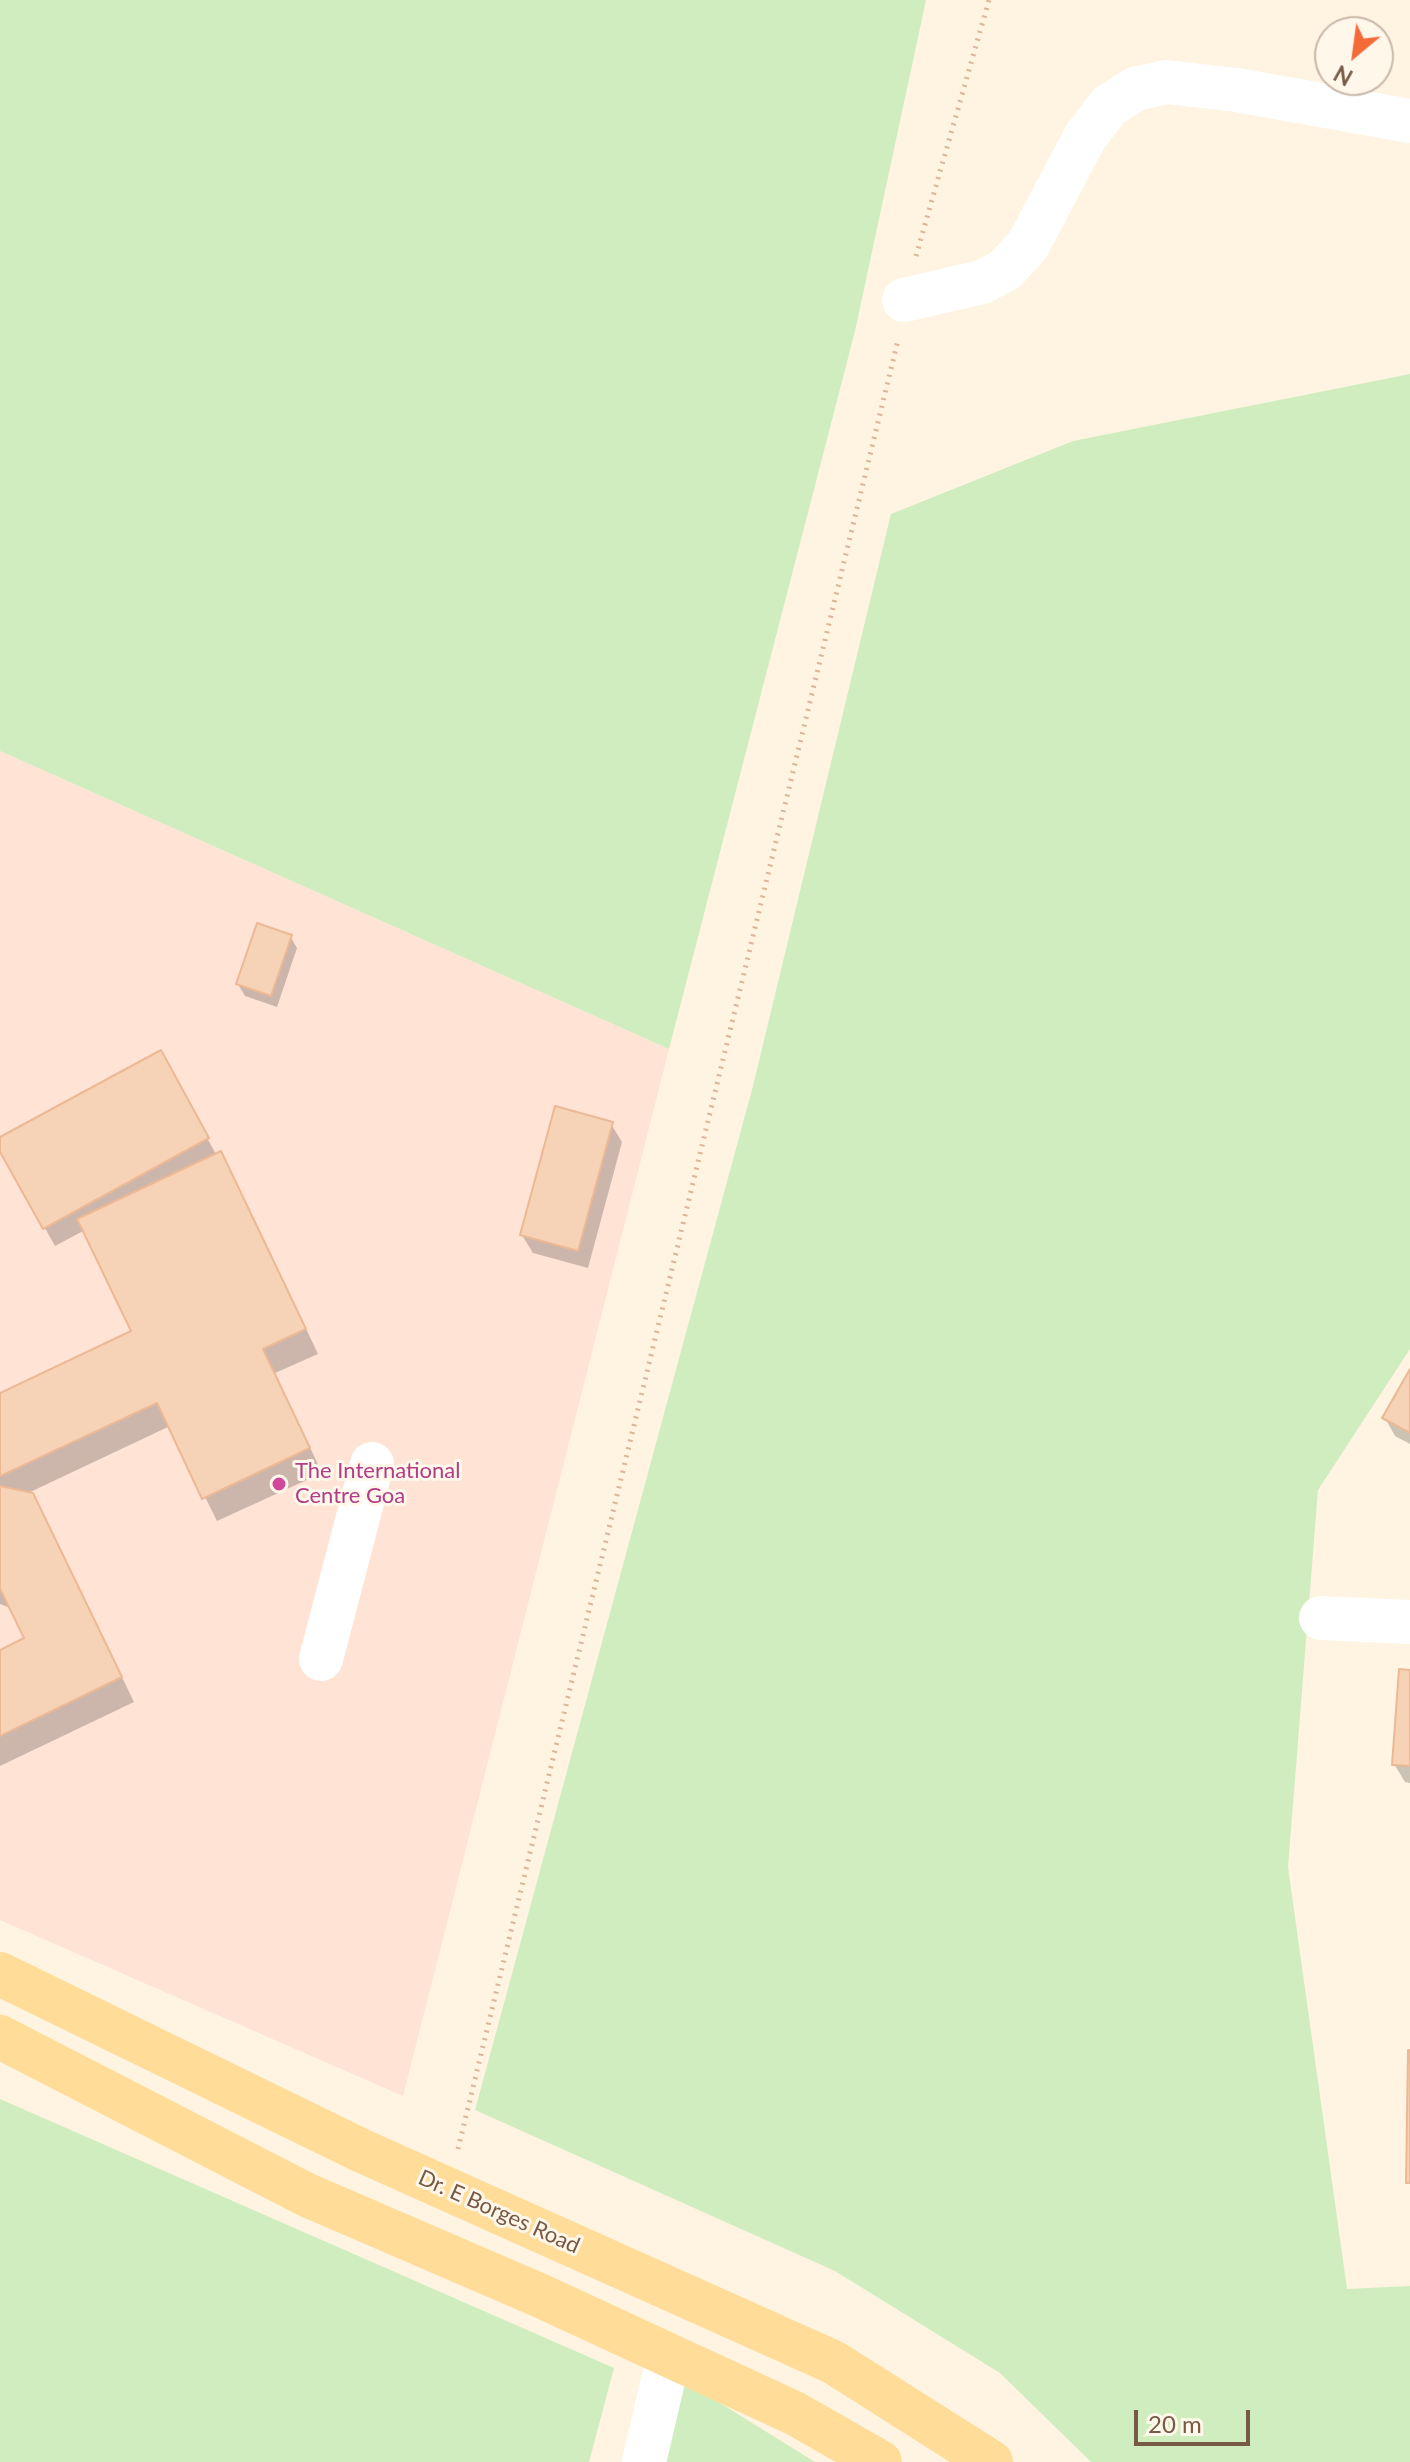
<!DOCTYPE html>
<html>
<head>
<meta charset="utf-8">
<style>
  body { margin:0 }
  #map { position:relative; width:1410px; height:2462px; overflow:hidden; background:#fef4e1; font-family:Lato,sans-serif }
  canvas { display:block }
  .north { position:absolute; left:1314px; top:16px; width:80px; height:80px; box-sizing:border-box; background:#fff7ea; border:2px solid #c9b8a8; border-radius:50%; rotate:209deg; font-size:22px; font-weight:700; line-height:32px; text-align:center; color:#785945 }
  .north::after { content:''; display:block; margin:auto; width:28px; height:36px; background:#f46b3a; clip-path:polygon(50% 0,100% 100%,50% 72%,0 100%) }
  .scale { position:absolute; left:1134px; top:2410px; width:116px; height:36px; box-sizing:border-box; border:4px solid #785945; border-top:0; padding-left:10px; font-size:24px; line-height:28px; white-space:nowrap; color:#785945; -webkit-text-stroke:6px #fff7ea; paint-order:stroke }
</style>
</head>
<body>
<div id="map">
<canvas width="1410" height="2462"></canvas>
<div class="north">N</div>
<div class="scale">20 m</div>
</div>
<script>
const g = document.querySelector('canvas').getContext('2d');
g.lineJoin = 'round';
function fill(path, color) {
  g.fillStyle = color;
  g.fill(path, 'evenodd');
}
function toPath(rows) {
  const path = new Path2D();
  for (const r of rows) {
    path.moveTo(r[0], r[1]);
    for (let i = 2; i < r.length; i += 2) path.lineTo(r[i], r[i + 1]);
  }
  return path;
}
function trace(path, color, width, dash) {
  g.strokeStyle = color;
  g.lineWidth = width;
  g.lineCap = dash ? 'butt' : 'round';
  g.setLineDash(dash || []);
  g.stroke(path);
}
function write(font, color, halo, rows, align = 'center') {
  g.font = font + ' Lato,sans-serif';
  g.lineWidth = 6;
  g.setLineDash([]);
  g.textBaseline = 'middle';
  g.strokeStyle = halo;
  g.fillStyle = color;
  for (const [text, x, y, turn = 0] of rows) {
    g.save();
    g.translate(x, y);
    g.rotate((+turn || 0) * Math.PI / 180);
    g.textAlign = isNaN(turn) ? turn : align;
    if (halo) g.strokeText(text, 0, 0);
    g.fillText(text, 0, 0);
    g.restore();
  }
}
fill(toPath([
  [0,751,669,1049,403,2096,0,1920]
]), '#ffe3d5');
fill(toPath([
  [0,0,926,0,855,331,669,1049,0,751],
  [1410,374,1410,1349,1318,1490,1288,1867,1347,2289,1410,2286,1410,2462,1091,2462,1000,2373,835,2271,475,2110,753,1086,891,514,1073,441],
  [0,2099,614,2368,589,2462,0,2462],
  [683,2380,815,2462,663,2462]
]), '#d0edbf');
fill(toPath([
  [290,936,297,948,277,1007,245,996,238,984],
  [160,1053,217,1156,220,1154,234,1177,318,1354,275,1373,322,1473,217,1521,170,1426,26,1494,45,1519,134,1702,0,1766,0,1652,26,1639,11,1608,0,1604,0,1395,133,1332,85,1230,55,1246,0,1148,0,1139],
  [611,1124,622,1142,588,1268,533,1253,522,1235],
  [1410,1373,1410,1444,1395,1436,1385,1418],
  [1410,1672,1410,1783,1405,1782,1394,1764]
]), '#0003');
const building = toPath([
  [257,923,292,935,271,996,236,984,257,923],
  [161,1050,209,1138,43,1229,0,1152,0,1137,161,1050],
  [555,1106,613,1122,578,1251,520,1235,555,1106],
  [221,1151,306,1329,263,1349,310,1448,202,1499,157,1403,0,1476,0,1393,131,1331,77,1219,221,1151],
  [1410,1369,1410,1433,1382,1418,1410,1369],
  [0,1486,33,1493,122,1677,0,1736,0,1650,24,1638,0,1589,0,1486],
  [1399,1669,1410,1670,1410,1766,1392,1765,1399,1669],
  [1408,2050,1410,2050,1410,2183,1406,2183,1408,2050]
]);
fill(building, '#f6d2b6');
trace(building, '#ebb995', 2);
trace(toPath([
  [916,256,989,0],
  [458,2149,898,340]
]), '#dbb599', 5, [2, 6]);
trace(toPath([
  [904,300,982,282,1005,270,1028,245,1085,137,1109,106,1135,89,1166,82,1237,90,1410,121],
  [1321,1618,1410,1622],
  [321,1659,372,1464],
  [644,2462,669,2355]
]), '#fff', 44);
trace(toPath([
  [0,1974,360,2150,833,2362,991,2462],
  [0,2037,307,2195,541,2296,796,2414,880,2462]
]), '#ffdc98', 44);
for (const [x, y, r, color] of [
  [279,1484,8,"#d1479c"]
]) {
  const dot = new Path2D();
  dot.arc(x, y, r, 0, 2 * Math.PI);
  g.fillStyle = color;
  g.fill(dot);
  trace(dot, '#fff7ea', 3);
}
write('22px', '#b23c85', '#fff7ea', [
  ["The International",295,1471],
  ["Centre Goa",295,1496]
], 'left');
write('22px', '#785945', '#fff7ea', [
  ["Dr. E Borges Road",499,2212,24]
]);
</script>
</body>
</html>
